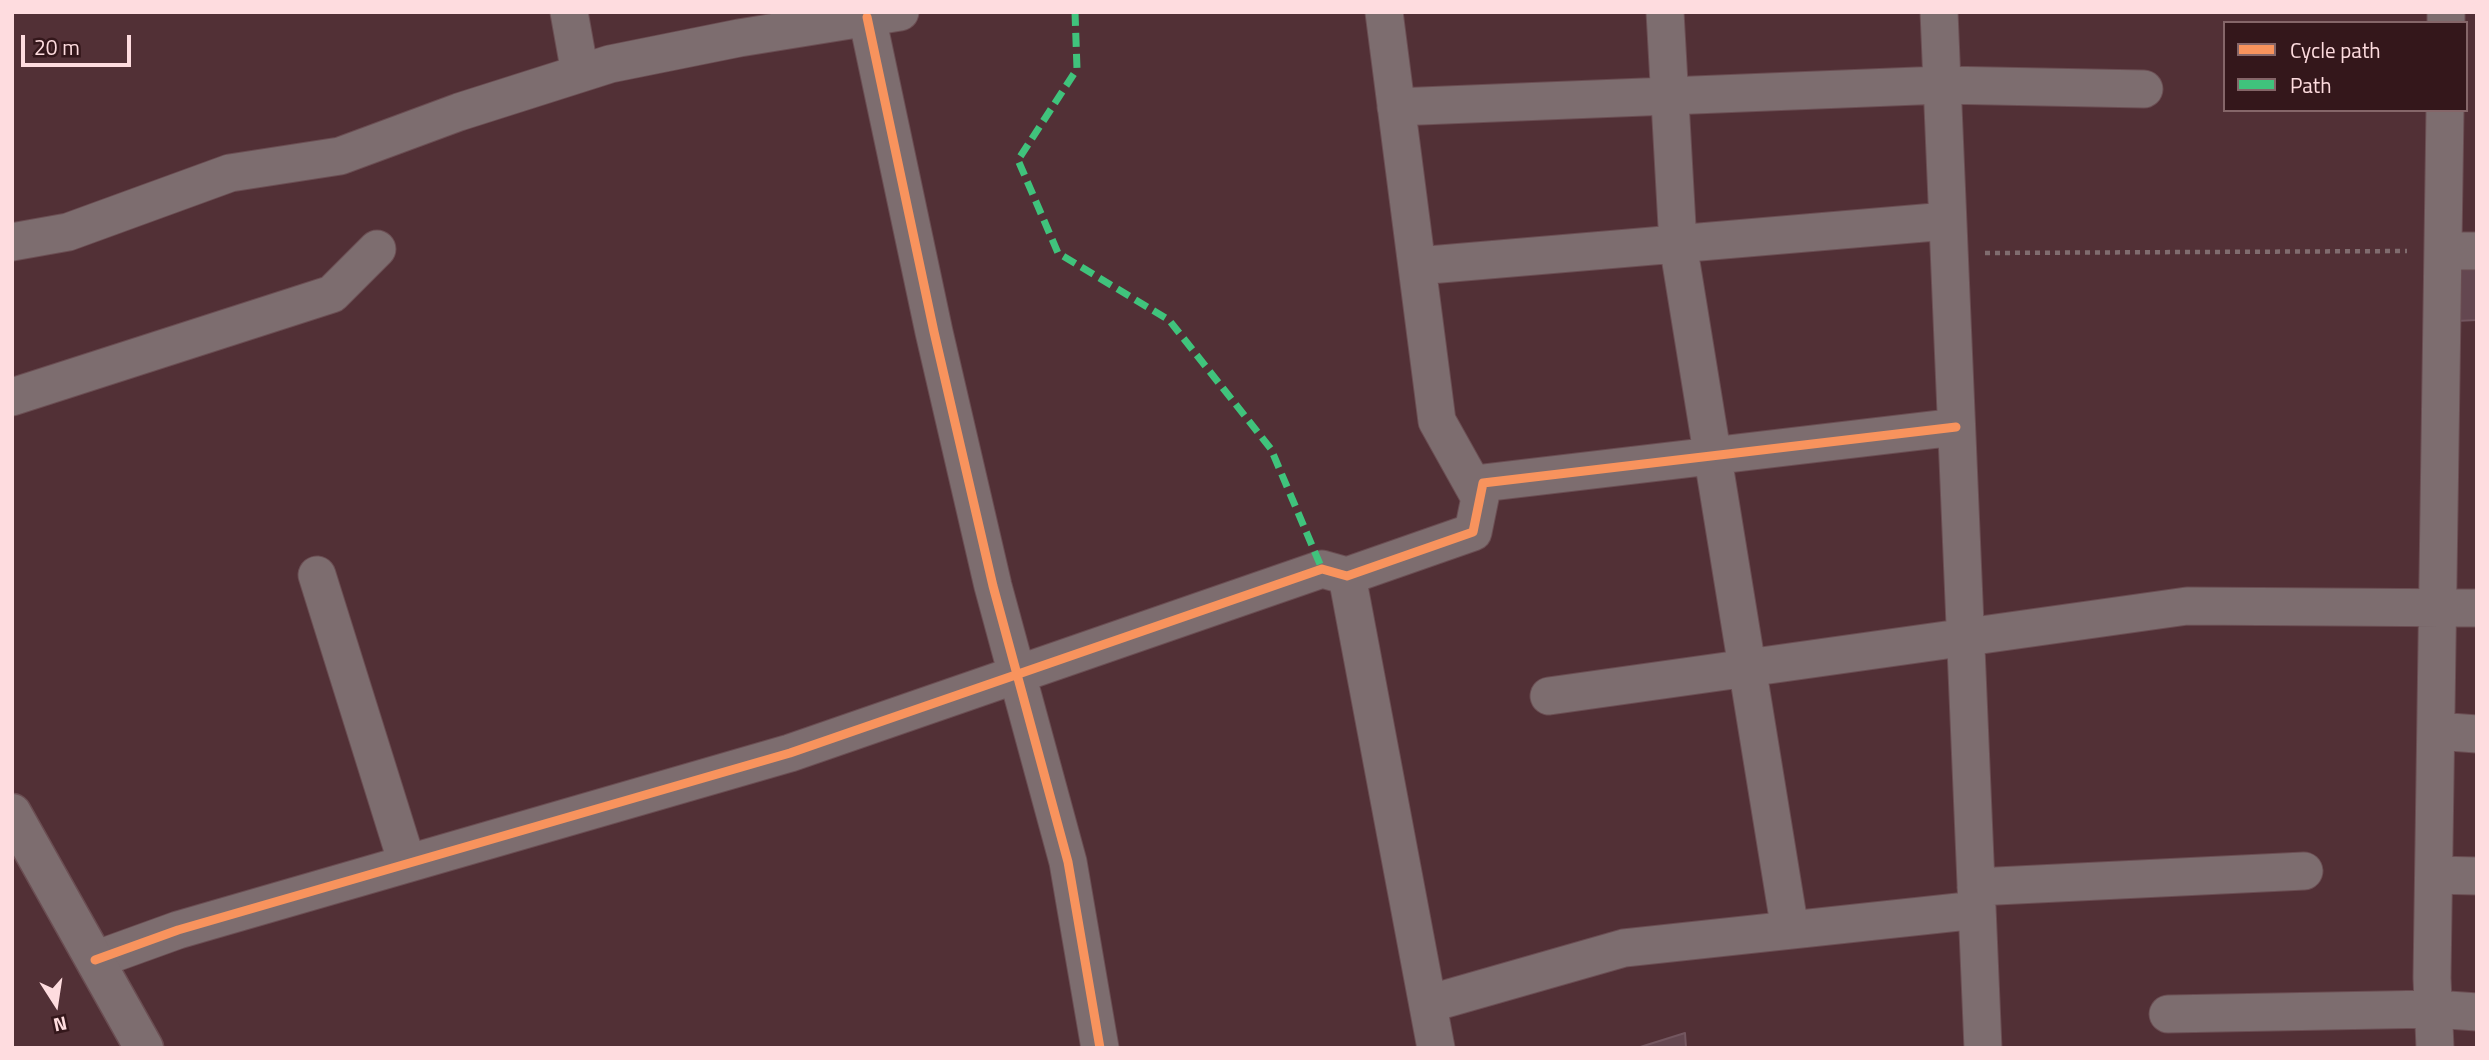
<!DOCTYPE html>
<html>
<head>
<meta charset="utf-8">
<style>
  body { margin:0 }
  #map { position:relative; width:2489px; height:1060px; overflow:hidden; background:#523036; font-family:"Titillium Web",sans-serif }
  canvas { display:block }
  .frame { position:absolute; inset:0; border:14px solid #fedcdf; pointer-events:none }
  .legend { position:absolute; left:2223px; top:21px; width:245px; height:91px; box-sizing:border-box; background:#34171b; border:2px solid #856669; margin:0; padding:9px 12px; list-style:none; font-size:21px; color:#fedcdf }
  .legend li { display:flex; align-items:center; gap:14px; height:35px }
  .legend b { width:35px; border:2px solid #856669 }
  .north { position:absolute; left:21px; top:969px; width:70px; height:70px; -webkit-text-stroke:5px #34171b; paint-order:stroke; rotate:168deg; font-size:19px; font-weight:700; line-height:28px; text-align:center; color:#fedcdf }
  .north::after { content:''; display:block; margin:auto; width:24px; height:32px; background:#fedcdf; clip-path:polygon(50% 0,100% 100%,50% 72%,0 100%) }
  .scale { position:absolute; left:21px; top:35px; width:110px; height:32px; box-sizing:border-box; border:4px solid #fedcdf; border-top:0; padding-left:9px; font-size:21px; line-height:24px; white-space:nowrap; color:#fedcdf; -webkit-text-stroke:5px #34171b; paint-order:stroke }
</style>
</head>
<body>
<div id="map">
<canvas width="2489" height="1060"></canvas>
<div class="frame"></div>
<ul class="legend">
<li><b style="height:9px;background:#f8935d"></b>Cycle path</li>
<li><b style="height:9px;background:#40c37c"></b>Path</li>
</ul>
<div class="north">N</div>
<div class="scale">20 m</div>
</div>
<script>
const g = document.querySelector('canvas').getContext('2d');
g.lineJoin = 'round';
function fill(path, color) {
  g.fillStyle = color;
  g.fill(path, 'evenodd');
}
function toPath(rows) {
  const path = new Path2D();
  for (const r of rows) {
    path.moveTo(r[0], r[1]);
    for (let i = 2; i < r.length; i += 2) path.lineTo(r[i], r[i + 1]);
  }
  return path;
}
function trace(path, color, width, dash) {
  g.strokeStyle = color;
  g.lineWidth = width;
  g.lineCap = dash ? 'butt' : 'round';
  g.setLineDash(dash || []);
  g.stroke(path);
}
const building = toPath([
  [2477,263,2477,320,2455,321,2452,264,2477,263],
  [1685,1033,1686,1048,1637,1048,1685,1033]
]);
fill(building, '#644750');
trace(building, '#73565f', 2);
const minor = toPath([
  [569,12,580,73],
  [1384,12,1437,421,1480,498],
  [1665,12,1678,244,1790,930],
  [1939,12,1983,1048],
  [867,17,934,332,993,586,1068,862,1100,1048],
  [2446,23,2446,12],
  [1396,107,1942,85,2144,89],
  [12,242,68,232,230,173,340,156,459,112,610,64,739,38,900,12],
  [2443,251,2477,251],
  [1417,266,1947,221],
  [12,397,332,294,377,249],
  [317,575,407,863],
  [1347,576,1436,1048],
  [1549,696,2187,606,2477,608],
  [2436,731,2477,734],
  [2434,875,2477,876],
  [1976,887,2304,871],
  [95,960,178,930,790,753,1322,569,1347,576,1473,532,1483,483,1956,427],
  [1428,1004,1624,948,1977,910],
  [2168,1014,2434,1009,2477,1012],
  [2435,1048,2432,978,2445,110]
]);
const tertiary = toPath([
  [12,813,144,1048]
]);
trace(minor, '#6b4e53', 39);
trace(tertiary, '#6b4e53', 41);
trace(toPath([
  [1985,253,2407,251]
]), '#806c6f', 4.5, [5, 5]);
trace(minor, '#7d6d6f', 37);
trace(tertiary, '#7d6d6f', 38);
trace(toPath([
  [1075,12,1077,69,1018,160,1058,253,1169,320,1271,449,1322,569]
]), '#40c37c', 7, [14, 7]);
trace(toPath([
  [867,17,934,332,993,586,1068,862,1100,1048],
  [95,960,178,930,790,753,1322,569,1347,576,1473,532,1483,483,1956,427]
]), '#f8935d', 9);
</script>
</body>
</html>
